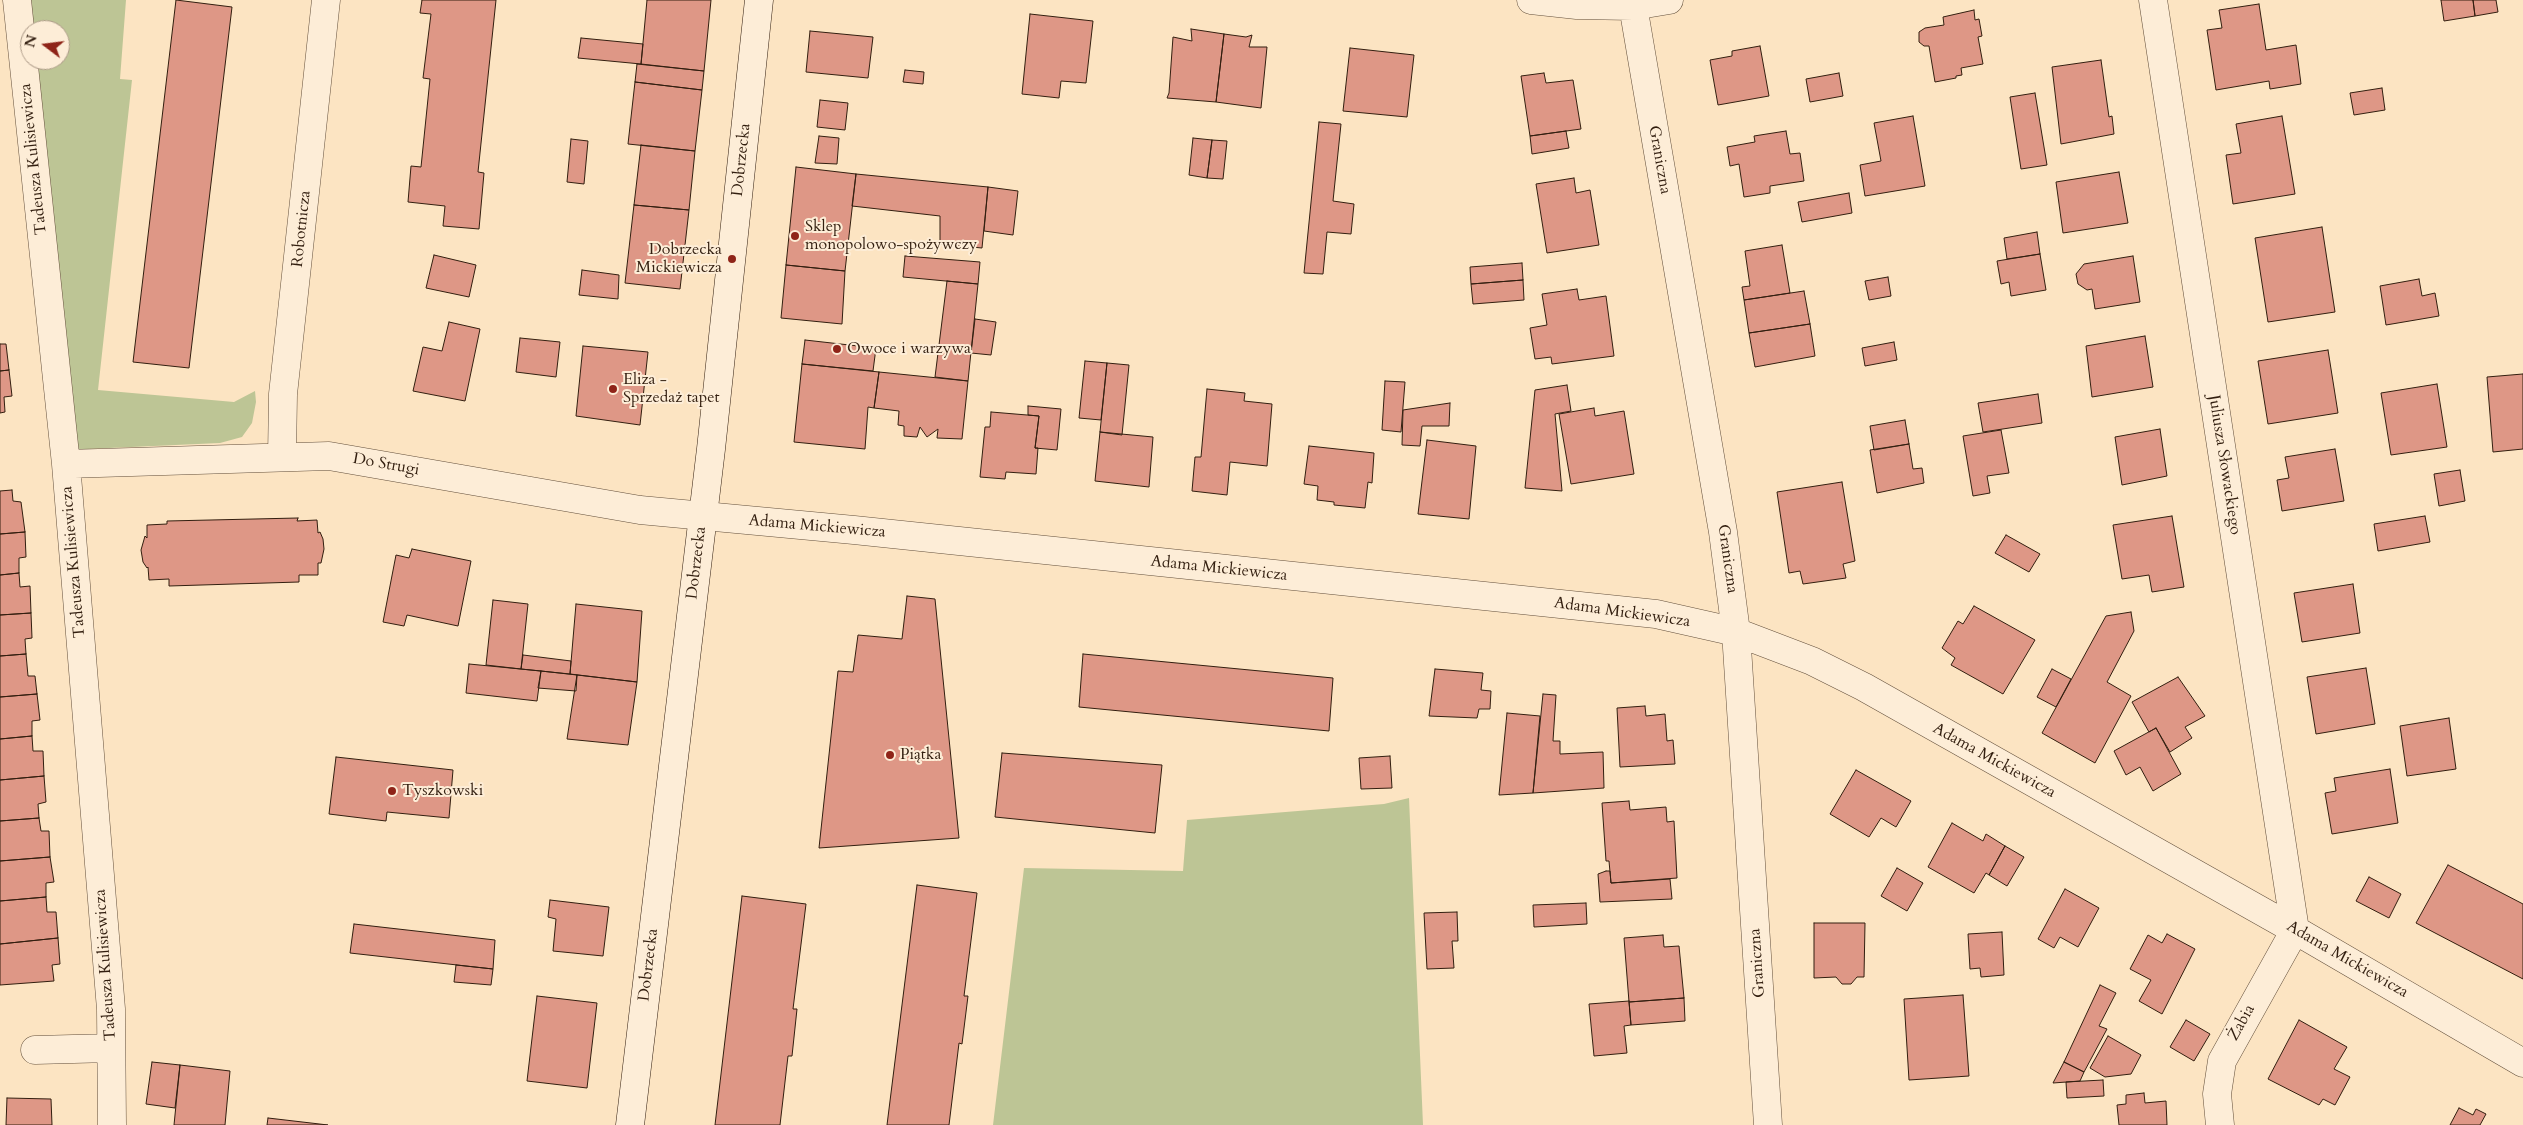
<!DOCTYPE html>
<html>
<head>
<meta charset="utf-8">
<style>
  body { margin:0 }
  #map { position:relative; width:2523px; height:1125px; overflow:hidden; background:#fce4c2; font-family:Cardo,serif }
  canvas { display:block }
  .north { position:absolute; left:20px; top:20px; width:50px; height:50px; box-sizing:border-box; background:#fdedd7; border:1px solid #ac9a87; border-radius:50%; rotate:285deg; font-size:14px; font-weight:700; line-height:20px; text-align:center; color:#321e0f }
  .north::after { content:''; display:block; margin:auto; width:18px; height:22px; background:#8f2418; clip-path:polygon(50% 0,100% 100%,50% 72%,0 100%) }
</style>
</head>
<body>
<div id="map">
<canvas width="2523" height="1125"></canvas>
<div class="north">N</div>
</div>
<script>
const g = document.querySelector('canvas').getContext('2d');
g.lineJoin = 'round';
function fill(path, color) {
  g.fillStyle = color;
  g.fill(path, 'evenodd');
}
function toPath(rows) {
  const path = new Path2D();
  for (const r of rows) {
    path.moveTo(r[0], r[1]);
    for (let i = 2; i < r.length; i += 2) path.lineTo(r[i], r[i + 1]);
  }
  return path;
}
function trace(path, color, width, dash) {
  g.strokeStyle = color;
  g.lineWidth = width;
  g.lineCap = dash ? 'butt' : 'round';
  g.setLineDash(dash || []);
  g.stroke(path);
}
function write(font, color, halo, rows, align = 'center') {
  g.font = font + ' Cardo,serif';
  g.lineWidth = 4;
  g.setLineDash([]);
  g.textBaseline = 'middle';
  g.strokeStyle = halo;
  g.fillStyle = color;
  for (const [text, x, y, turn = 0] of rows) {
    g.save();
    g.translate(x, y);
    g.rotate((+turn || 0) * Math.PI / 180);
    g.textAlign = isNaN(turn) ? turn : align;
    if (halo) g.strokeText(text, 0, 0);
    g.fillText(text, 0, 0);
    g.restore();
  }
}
fill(toPath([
  [17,0,126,0,120,79,132,80,98,390,234,402,255,391,256,402,252,423,242,437,220,443,65,450],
  [30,30,60,30,60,60,30,60],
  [1409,798,1423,1125,993,1125,1024,868,1183,871,1187,820,1384,804]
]), '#bdc595');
const building = toPath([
  [176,0,232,7,189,368,133,362,176,0],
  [422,0,496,0,478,172,484,173,479,229,443,226,445,206,408,202,411,166,421,167,430,79,423,78,431,14,420,13,422,0],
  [647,0,711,0,704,71,641,64,647,0],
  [2441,0,2473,0,2475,16,2444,21,2441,0],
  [2473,0,2496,0,2498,12,2475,16,2473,0],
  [2259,4,2266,50,2296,45,2301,84,2270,89,2269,81,2216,90,2207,30,2222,28,2219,10,2259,4],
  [1974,10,1975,20,1979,19,1982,36,1978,37,1983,64,1961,68,1962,75,1956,76,1956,78,1935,82,1929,46,1924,46,1919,42,1919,32,1925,28,1944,25,1943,17,1974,10],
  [1030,14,1093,21,1086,83,1061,81,1059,98,1022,94,1030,14],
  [1191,29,1224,34,1216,102,1167,98,1169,93,1173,37,1192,41,1191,29],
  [810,31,873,37,868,78,806,72,810,31],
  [1224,34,1246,37,1252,35,1249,47,1267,47,1261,108,1216,102,1224,34],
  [581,38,643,44,641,64,578,58,581,38],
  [1760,46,1769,96,1718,105,1710,60,1732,56,1732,51,1760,46],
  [1350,48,1414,55,1407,117,1343,111,1350,48],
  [2101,60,2109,117,2112,116,2114,134,2061,144,2052,67,2101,60],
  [637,64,704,71,702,90,635,82,637,64],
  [905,70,924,72,923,84,903,82,905,70],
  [1544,73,1546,83,1573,80,1581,129,1530,136,1521,76,1544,73],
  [1839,73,1843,96,1810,102,1806,79,1839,73],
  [635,82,702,90,695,151,628,144,635,82],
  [2382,88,2385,110,2354,115,2350,93,2382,88],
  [2035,93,2047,165,2021,169,2010,97,2035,93],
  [820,100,848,103,845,130,817,127,820,100],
  [1913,116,1925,186,1865,196,1860,165,1881,161,1874,123,1913,116],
  [2282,116,2295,194,2233,204,2226,155,2241,153,2236,124,2282,116],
  [1319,122,1341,124,1333,201,1354,204,1351,234,1327,232,1323,274,1304,273,1319,122],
  [1566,131,1569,148,1532,154,1530,136,1566,131],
  [1786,131,1790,154,1800,153,1804,181,1770,186,1770,193,1744,197,1739,164,1730,166,1727,147,1755,142,1754,136,1786,131],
  [819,136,839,138,837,164,815,163,819,136],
  [1193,138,1212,140,1207,178,1189,175,1193,138],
  [571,139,588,141,584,184,567,182,571,139],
  [1212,140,1227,141,1223,179,1207,178,1212,140],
  [641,145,695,151,689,210,634,205,641,145],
  [796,167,856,174,845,271,786,265,796,167],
  [2119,172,2128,223,2063,233,2056,182,2119,172],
  [856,174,988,187,982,248,940,244,940,216,852,206,856,174],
  [1574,178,1576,193,1590,190,1599,245,1547,253,1536,184,1574,178],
  [988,187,1018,191,1013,235,984,231,988,187],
  [1849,193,1852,213,1802,222,1798,202,1849,193],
  [634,205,689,210,680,289,625,283,634,205],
  [2322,227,2335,312,2268,322,2255,238,2322,227],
  [2037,232,2040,254,2007,259,2004,238,2037,232],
  [1782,245,1790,293,1744,300,1742,287,1750,286,1745,251,1782,245],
  [2040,254,2046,290,2011,296,2009,282,2001,284,1997,261,2040,254],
  [434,255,476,265,469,297,426,288,434,255],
  [905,256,980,262,978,284,903,277,905,256],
  [2133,256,2140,302,2095,309,2092,289,2087,290,2078,284,2076,274,2084,264,2133,256],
  [1522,263,1523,280,1471,284,1470,267,1522,263],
  [786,265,845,271,842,324,781,318,786,265],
  [582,270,619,275,618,299,579,295,582,270],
  [1888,277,1891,296,1869,300,1865,281,1888,277],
  [2419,279,2422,296,2435,293,2439,316,2386,325,2380,286,2419,279],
  [1523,280,1524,300,1473,304,1471,284,1523,280],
  [947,281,978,284,968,381,935,377,947,281],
  [1577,289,1579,300,1606,296,1614,356,1552,364,1551,357,1535,359,1530,328,1547,325,1542,294,1577,289],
  [1804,291,1810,324,1749,333,1744,300,1804,291],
  [975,319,996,322,991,355,971,353,975,319],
  [449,322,480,329,465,401,413,391,423,347,442,351,449,322],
  [1810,324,1815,356,1755,367,1749,333,1810,324],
  [2145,336,2153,387,2092,397,2086,346,2145,336],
  [520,338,560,342,556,377,516,372,520,338],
  [805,340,876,348,873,371,802,364,805,340],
  [1894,342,1897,360,1865,366,1862,348,1894,342],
  [0,344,6,344,9,370,0,371,0,344],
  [583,346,648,352,640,425,576,416,583,346],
  [2328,350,2338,413,2268,424,2258,361,2328,350],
  [1085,361,1107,363,1101,420,1079,418,1085,361],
  [1107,363,1129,365,1122,435,1100,432,1107,363],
  [802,364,879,372,874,408,868,407,865,449,794,442,802,364],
  [9,370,12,396,4,397,5,412,0,413,0,371,9,370],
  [879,372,968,381,962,439,937,438,938,429,927,437,920,427,917,437,904,436,904,426,898,425,899,411,874,408,879,372],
  [2523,374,2523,449,2493,452,2487,377,2523,374],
  [1385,381,1405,382,1401,432,1382,430,1385,381],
  [2437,384,2447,447,2391,455,2381,393,2437,384],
  [1567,385,1571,411,1555,414,1562,491,1525,488,1535,390,1567,385],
  [1207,389,1245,393,1244,401,1272,404,1267,466,1230,462,1227,495,1192,491,1195,457,1201,457,1207,389],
  [2038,394,2042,423,1983,432,1978,403,2038,394],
  [1450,403,1449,426,1422,426,1420,446,1402,445,1403,410,1450,403],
  [1028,406,1061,409,1057,450,1035,448,1039,416,1028,415,1028,406],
  [1594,408,1595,416,1624,411,1634,474,1571,484,1559,414,1594,408],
  [991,412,1039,416,1035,448,1038,448,1036,474,1006,472,1005,479,980,477,985,427,990,427,991,412],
  [1905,420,1909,444,1874,450,1870,426,1905,420],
  [2160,429,2167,476,2122,485,2115,437,2160,429],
  [2001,430,2009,473,1987,476,1990,493,1973,496,1963,436,2001,430],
  [1100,432,1153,437,1149,487,1095,481,1100,432],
  [1427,440,1476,446,1469,519,1418,514,1427,440],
  [1909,444,1913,469,1922,468,1924,483,1877,493,1870,450,1909,444],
  [1309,446,1374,453,1372,483,1368,482,1365,508,1334,505,1334,502,1317,500,1318,486,1304,484,1309,446],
  [2335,449,2344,501,2282,511,2277,480,2289,478,2285,457,2335,449],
  [2460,470,2465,501,2439,506,2434,474,2460,470],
  [1842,482,1855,561,1843,564,1846,578,1803,584,1800,571,1789,573,1777,492,1842,482],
  [12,490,13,501,21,502,25,532,0,534,0,491,12,490],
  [2172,516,2184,587,2152,592,2149,575,2122,579,2113,525,2172,516],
  [2425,516,2430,542,2378,551,2374,524,2425,516],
  [298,518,297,521,317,520,318,533,320,532,323,539,324,549,321,563,318,563,318,575,299,575,299,582,169,586,169,579,149,580,148,567,147,568,143,562,141,550,145,536,147,538,147,525,167,524,167,521,298,518],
  [25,532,26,557,19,558,19,573,0,575,0,534,25,532],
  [2006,535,2040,554,2029,572,1995,553,2006,535],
  [412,549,471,561,458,626,407,615,404,626,383,622,396,555,409,558,412,549],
  [19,573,20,587,30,586,31,613,0,615,0,575,19,573],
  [2353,584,2360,633,2302,642,2294,593,2353,584],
  [907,596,935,599,959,838,819,848,838,671,853,672,858,635,902,639,907,596],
  [493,600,528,604,521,669,486,665,493,600],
  [576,604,642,611,637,682,570,674,576,604],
  [1974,606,2035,640,2003,694,1951,665,1955,658,1942,648,1958,621,1963,624,1974,606],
  [2131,612,2134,631,2107,682,2131,696,2095,763,2042,733,2106,616,2131,612],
  [31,613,32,638,25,639,26,654,0,656,0,615,31,613],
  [26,654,28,676,35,676,37,694,0,697,0,656,26,654],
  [1083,654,1333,678,1329,731,1079,707,1083,654],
  [523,655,571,661,570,674,521,669,523,655],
  [469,664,541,671,537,701,466,693,469,664],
  [2366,668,2375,724,2316,734,2307,677,2366,668],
  [1435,669,1483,673,1481,690,1491,691,1490,709,1479,709,1477,718,1429,716,1435,669],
  [2052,669,2071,679,2056,707,2037,697,2052,669],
  [541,671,577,675,576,691,538,688,541,671],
  [577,675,637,682,628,745,567,739,577,675],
  [2178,677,2205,716,2185,727,2192,738,2170,752,2156,728,2149,732,2132,702,2178,677],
  [37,694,40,720,32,721,32,736,0,739,0,697,37,694],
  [1543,694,1556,695,1553,741,1560,741,1560,754,1603,752,1604,788,1533,793,1543,694],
  [1645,706,1646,716,1665,714,1667,741,1673,740,1675,764,1620,767,1617,708,1645,706],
  [1507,713,1540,716,1533,793,1499,795,1507,713],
  [2449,718,2456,769,2407,776,2400,726,2449,718],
  [2156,728,2181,774,2153,791,2140,767,2126,775,2114,751,2156,728],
  [32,736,33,751,43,751,44,776,0,780,0,739,32,736],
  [1002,753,1162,765,1155,833,995,817,1002,753],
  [1390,756,1392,788,1361,789,1359,758,1390,756],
  [336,757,453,770,449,818,387,812,386,821,329,814,336,757],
  [2390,769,2398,823,2332,834,2325,793,2336,791,2334,778,2390,769],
  [1856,770,1911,801,1896,827,1881,818,1869,837,1830,814,1856,770],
  [44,776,46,802,38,804,39,818,0,821,0,780,44,776],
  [1629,801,1630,810,1666,807,1667,822,1674,821,1677,878,1611,883,1609,861,1606,861,1602,803,1629,801],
  [39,818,41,831,49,831,50,857,0,861,0,821,39,818],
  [1952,823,1983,841,1986,834,2005,846,1989,875,1986,873,1974,893,1928,867,1952,823],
  [2005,846,2024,857,2007,886,1989,875,2005,846],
  [50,857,54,882,46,883,46,897,0,901,0,861,50,857],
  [2448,865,2523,904,2523,979,2416,923,2448,865],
  [1897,868,1923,883,1907,911,1881,896,1897,868],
  [1606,871,1610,871,1611,883,1670,879,1672,899,1600,902,1598,874,1606,871],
  [2369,877,2401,894,2389,918,2356,901,2369,877],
  [917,885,977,893,964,996,968,996,962,1044,959,1043,949,1125,887,1125,917,885],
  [2065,889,2099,908,2078,947,2060,937,2054,948,2038,939,2065,889],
  [742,896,806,904,793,1009,797,1009,792,1056,788,1056,780,1125,715,1125,742,896],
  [46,897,47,912,56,912,58,938,0,944,0,901,46,897],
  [550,900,609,907,603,956,553,951,556,919,548,917,550,900],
  [1586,903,1587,924,1534,927,1533,905,1586,903],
  [1457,912,1458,941,1452,941,1454,968,1427,969,1424,913,1457,912],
  [1814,923,1865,923,1864,977,1857,977,1851,984,1842,984,1836,977,1814,978,1814,923],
  [354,924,495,940,493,969,350,953,354,924],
  [2002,932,2004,975,1981,977,1980,968,1970,969,1968,934,2002,932],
  [2167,934,2195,949,2162,1014,2139,1001,2151,980,2130,969,2148,935,2162,943,2167,934],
  [1663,935,1664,947,1679,946,1684,998,1629,1002,1624,938,1663,935],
  [58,938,60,964,52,965,54,981,0,985,0,944,58,938],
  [456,965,493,969,491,985,454,982,456,965],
  [2100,985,2116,993,2099,1026,2107,1029,2084,1072,2064,1062,2100,985],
  [1963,995,1969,1076,1909,1080,1904,999,1963,995],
  [537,996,597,1003,587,1088,527,1081,537,996],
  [1684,998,1685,1021,1631,1025,1629,1002,1684,998],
  [1629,1001,1631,1025,1624,1026,1627,1053,1594,1056,1589,1004,1629,1001],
  [2186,1020,2210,1034,2194,1061,2170,1047,2186,1020],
  [2299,1020,2347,1047,2334,1069,2350,1077,2335,1105,2323,1099,2319,1105,2268,1079,2299,1020],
  [2108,1036,2141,1055,2131,1074,2105,1077,2090,1068,2108,1036],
  [152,1062,180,1065,175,1108,146,1104,152,1062],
  [2064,1062,2084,1072,2080,1081,2053,1083,2064,1062],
  [180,1065,230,1071,225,1125,174,1125,180,1065],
  [2103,1080,2104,1096,2067,1098,2066,1082,2103,1080],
  [2144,1093,2145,1103,2166,1101,2167,1125,2119,1125,2117,1105,2126,1104,2126,1095,2144,1093],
  [7,1098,51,1099,52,1125,6,1125,7,1098],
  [2459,1108,2473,1115,2476,1109,2486,1114,2480,1125,2450,1125,2459,1108],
  [268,1118,328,1125,267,1125,268,1118]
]);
fill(building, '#de9786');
trace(building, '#321e0f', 1);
const street = toPath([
  [17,0,66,464,111,1009,112,1125],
  [1531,0,1577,5,1633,6,1669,0],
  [1632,0,1723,532,1736,632,1768,1125],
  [2153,0,2295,930,2222,1061,2217,1094,2220,1125],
  [282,457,283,394,326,0],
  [66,464,329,456,640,510,854,530,1656,614,1736,632,1812,661,1864,687,2295,930,2523,1063],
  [35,1050,111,1048]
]);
const secondary = toPath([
  [630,1125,711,449,759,0]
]);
trace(street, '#64503c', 29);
trace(secondary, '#321e0f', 29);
trace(street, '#fdedd7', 28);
trace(secondary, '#fdedd7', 28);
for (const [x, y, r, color] of [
  [795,236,5,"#8f2418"],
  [732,259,5,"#8f2418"],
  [837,349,5,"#8f2418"],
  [613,389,5,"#8f2418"],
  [890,755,5,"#8f2418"],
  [392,791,5,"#8f2418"]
]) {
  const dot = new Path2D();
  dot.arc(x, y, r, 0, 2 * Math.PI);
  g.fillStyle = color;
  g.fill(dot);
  trace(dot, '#fdedd7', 2);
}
write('16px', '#321e0f', '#fdedd7', [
  ["Tadeusza Kulisiewicza",34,159,-96],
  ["Dobrzecka",742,160,-84],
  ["Graniczna",1659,160,80],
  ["Robotnicza",302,229,-84],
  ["Do Strugi",386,465,10],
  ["Juliusza Słowackiego",2224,465,81],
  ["Adama Mickiewicza",817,527,5],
  ["Graniczna",1727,559,82],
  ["Tadeusza Kulisiewicza",74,562,-95],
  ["Dobrzecka",697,563,-83],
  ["Adama Mickiewicza",1219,569,6],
  ["Adama Mickiewicza",1622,613,8],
  ["Adama Mickiewicza",1994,761,29],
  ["Adama Mickiewicza",2347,960,30],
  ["Graniczna",1758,963,-94],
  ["Tadeusza Kulisiewicza",106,965,-94],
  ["Dobrzecka",649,965,-83],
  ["Żabia",2242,1023,-61]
]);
write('16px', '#321e0f', '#fdedd7', [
  ["Sklep",805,227],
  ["monopolowo-spożywczy",805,245],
  ["Dobrzecka",722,250,"right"],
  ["Mickiewicza",722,268,"right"],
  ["Owoce i warzywa",847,349],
  ["Eliza -",623,380],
  ["Sprzedaż tapet",623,398],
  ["Piątka",900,755],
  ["Tyszkowski",402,791]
], 'left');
</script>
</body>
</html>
